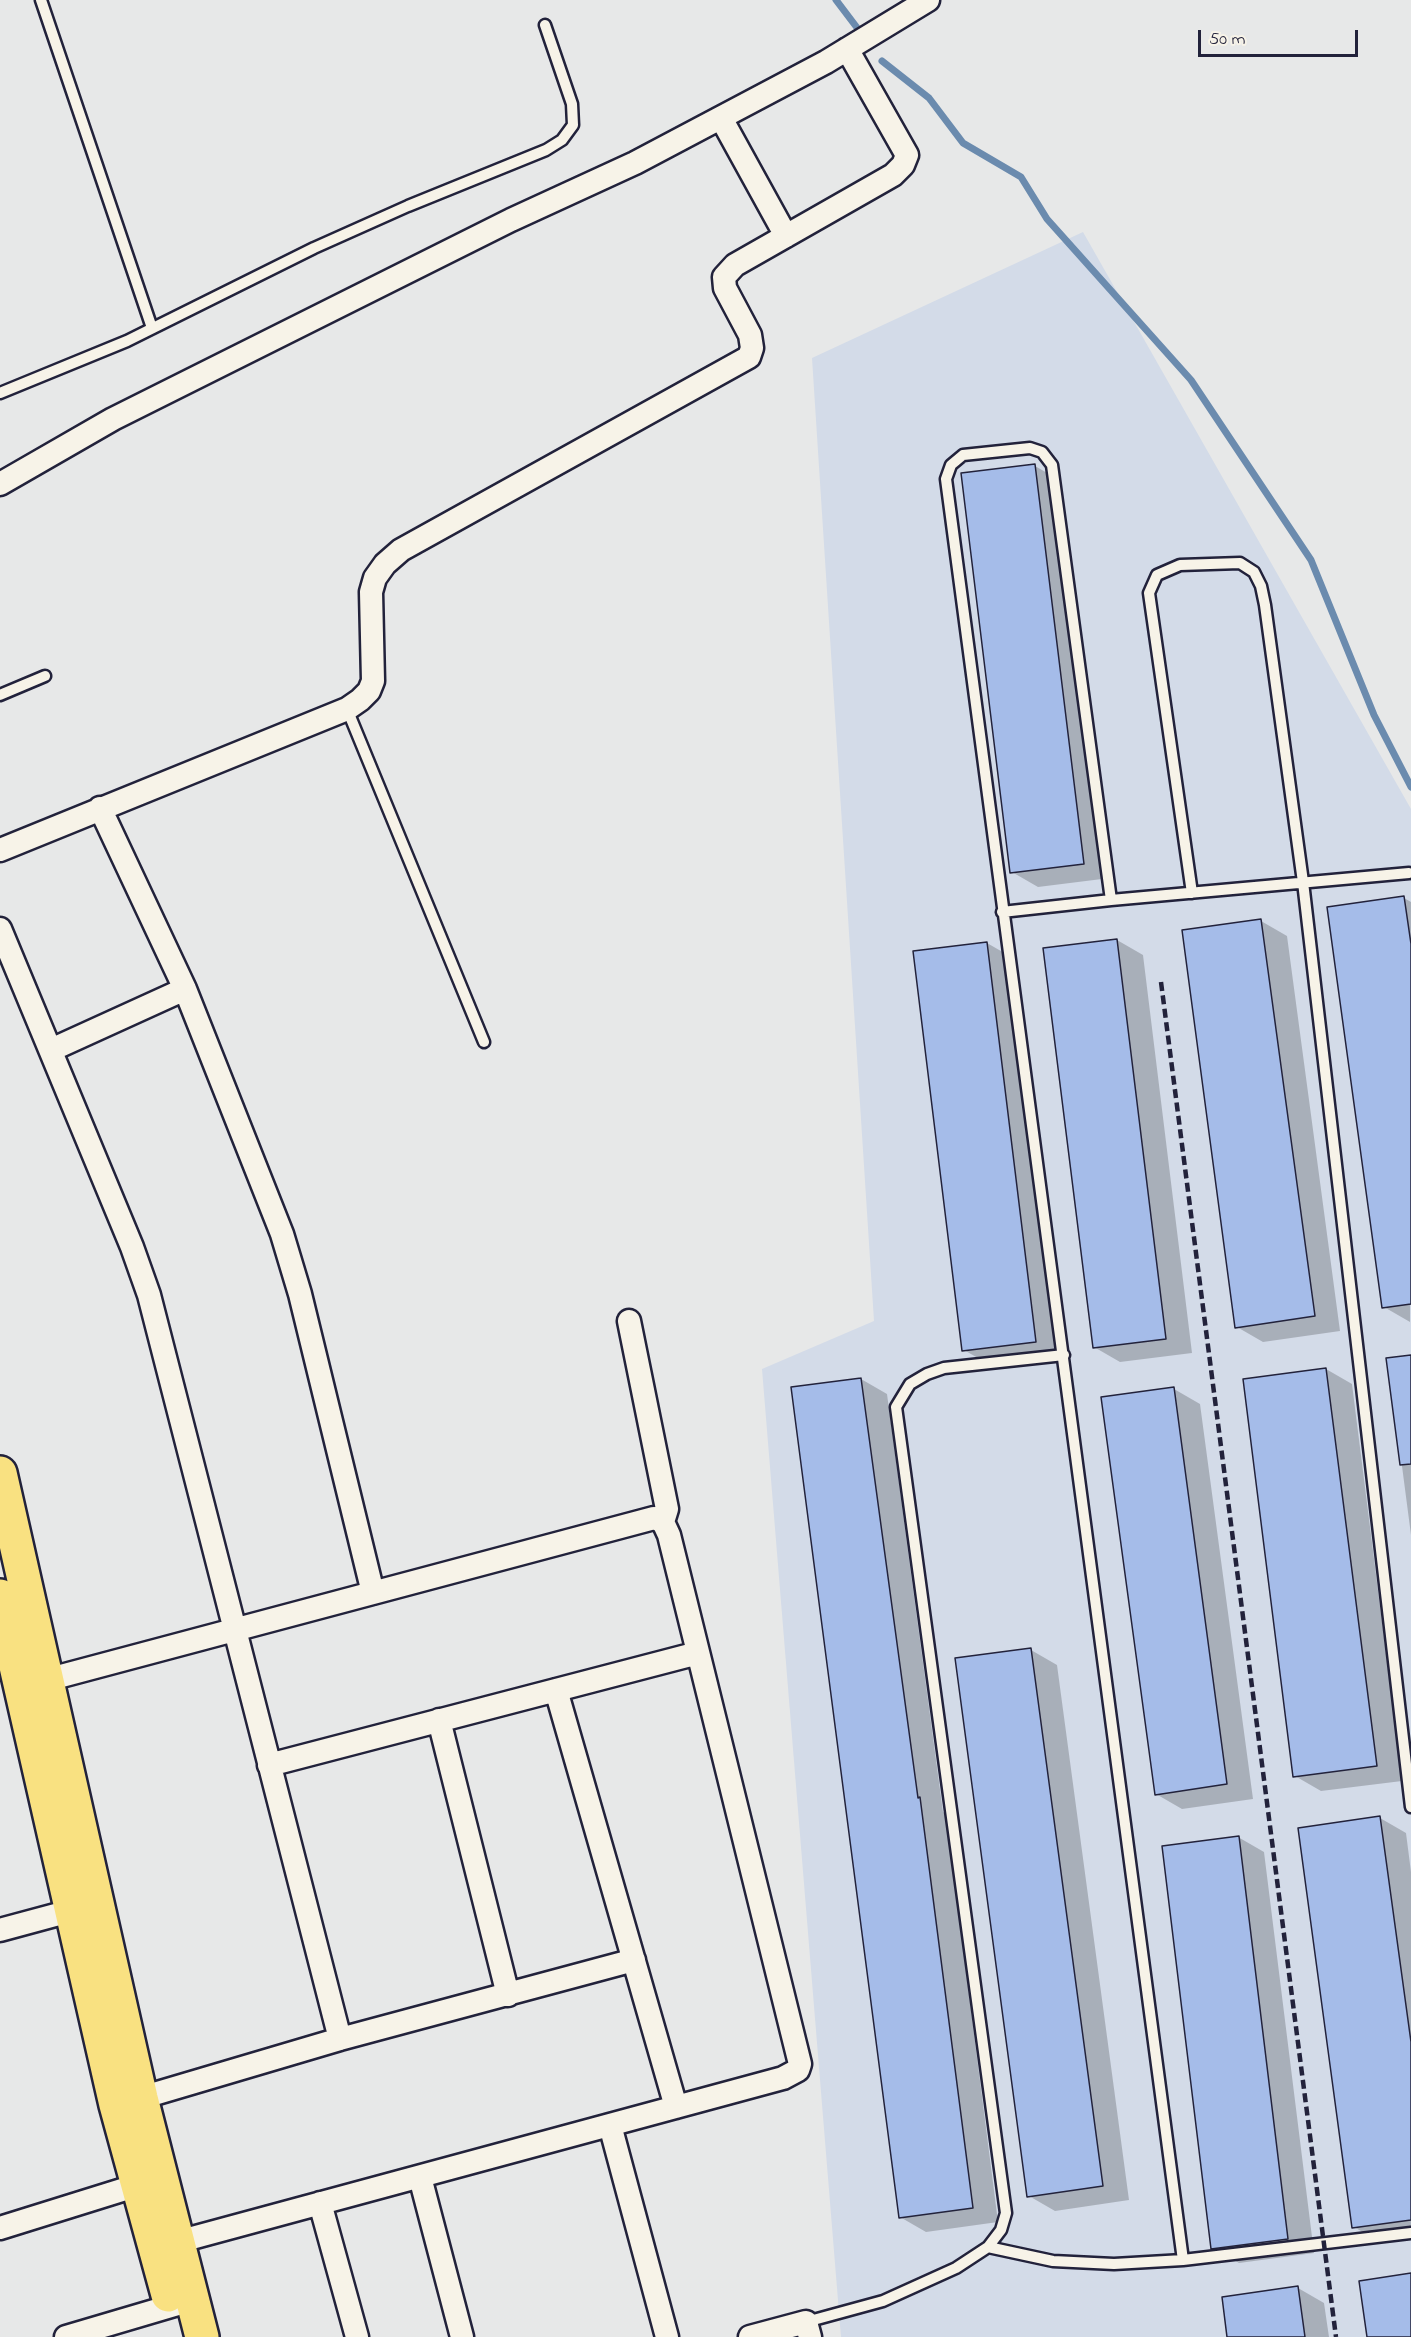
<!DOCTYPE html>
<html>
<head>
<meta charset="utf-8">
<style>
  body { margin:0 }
  #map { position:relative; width:1411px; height:2337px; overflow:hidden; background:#e7e8e8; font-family:"Indie Flower",sans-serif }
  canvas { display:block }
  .scale { position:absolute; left:1198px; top:30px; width:160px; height:27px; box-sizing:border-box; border:3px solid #22223b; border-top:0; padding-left:8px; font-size:18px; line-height:21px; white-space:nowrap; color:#22223b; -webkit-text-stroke:4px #f7f3e8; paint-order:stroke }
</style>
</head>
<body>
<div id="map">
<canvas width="1411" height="2337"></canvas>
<div class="scale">50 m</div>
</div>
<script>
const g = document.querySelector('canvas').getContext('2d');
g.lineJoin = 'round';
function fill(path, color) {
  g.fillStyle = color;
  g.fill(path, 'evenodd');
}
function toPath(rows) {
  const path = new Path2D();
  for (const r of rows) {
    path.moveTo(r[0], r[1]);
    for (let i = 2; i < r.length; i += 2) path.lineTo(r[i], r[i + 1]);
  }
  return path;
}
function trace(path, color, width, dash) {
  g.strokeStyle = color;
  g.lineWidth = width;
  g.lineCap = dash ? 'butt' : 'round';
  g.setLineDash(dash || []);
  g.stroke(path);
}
fill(toPath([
  [1083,232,1411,809,1411,2337,841,2337,762,1369,874,1321,812,358]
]), '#d3dbe8');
fill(toPath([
  [1035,466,1061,481,1110,878,1038,887,1012,872],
  [1404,898,1411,902,1410,1322,1384,1307],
  [1261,921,1287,936,1340,1331,1263,1342,1237,1327],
  [1117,940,1143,955,1192,1353,1120,1362,1094,1347],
  [987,943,1013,958,1062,1356,990,1365,964,1350],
  [1411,1356,1411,1535,1388,1359],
  [1326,1369,1352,1384,1402,1781,1321,1791,1295,1776],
  [861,1379,887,1394,943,1812,946,1814,998,2222,926,2232,900,2217],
  [1174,1389,1200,1404,1253,1799,1182,1809,1156,1794],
  [1031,1650,1057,1665,1129,2200,1055,2211,1029,2196],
  [1380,1818,1406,1833,1411,1872,1411,2238,1380,2242,1354,2227],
  [1238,1837,1264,1852,1314,2253,1239,2263,1213,2248],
  [1298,2288,1324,2303,1329,2337,1229,2337]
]), '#0003');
trace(toPath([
  [836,0,858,29],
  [882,61,929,98,963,143,1021,177,1047,219,1191,380,1311,560,1374,715,1411,787]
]), '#6b8bae', 7);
const building = toPath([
  [1035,464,1084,864,1010,873,961,473,1035,464],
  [1404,896,1411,944,1411,1304,1382,1308,1327,907,1404,896],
  [1261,919,1315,1316,1235,1328,1182,930,1261,919],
  [1117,939,1166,1339,1093,1348,1043,948,1117,939],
  [987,942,1036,1342,962,1351,913,951,987,942],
  [1411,1355,1411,1464,1400,1465,1386,1358,1411,1355],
  [1326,1368,1377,1766,1293,1777,1243,1379,1326,1368],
  [861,1378,918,1798,920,1797,973,2208,899,2218,791,1387,861,1378],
  [1174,1387,1227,1784,1155,1795,1101,1397,1174,1387],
  [1031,1648,1103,2186,1027,2197,955,1658,1031,1648],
  [1380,1816,1411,2042,1411,2220,1352,2228,1298,1828,1380,1816],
  [1239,1836,1288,2239,1211,2249,1162,1846,1239,1836],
  [1411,2273,1411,2337,1367,2337,1359,2281,1411,2273],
  [1298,2286,1305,2337,1227,2337,1222,2297,1298,2286]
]);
fill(building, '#a5bce9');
trace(building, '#22223b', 1.5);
const service = toPath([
  [41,0,152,328],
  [0,393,127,341,314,248,408,206,546,150,562,140,573,125,572,104,545,25],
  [0,695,45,676],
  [347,709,484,1042],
  [1192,893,1149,593,1157,575,1180,565,1240,563,1254,572,1261,586,1265,605,1303,882,1411,1807],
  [1002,912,1111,900],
  [988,2247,1053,2261,1114,2264,1183,2260,1411,2233],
  [1183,2260,946,479,951,465,963,455,1030,448,1042,452,1052,465,1111,900,1409,873],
  [806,2322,883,2301,956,2268,988,2247,1001,2230,1006,2213,896,1407,910,1384,927,1374,944,1368,1064,1355]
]);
const minor = toPath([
  [721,118,786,236],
  [0,484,113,419,511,220,635,163,826,62,928,0],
  [100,808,185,989,282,1234,300,1294,373,1593],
  [0,850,347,709,360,700,369,691,373,681,371,592,375,578,385,564,401,550,749,357,752,348,750,335,725,288,724,277,735,265,893,175,903,165,907,155,847,49],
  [0,929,132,1247,149,1295,340,2039],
  [51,1050,185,989],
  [629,1321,667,1509,663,1522],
  [35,1683,654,1518,663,1522,669,1535,800,2064,798,2070,783,2078,166,2245],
  [556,1690,676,2107],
  [439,1720,508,1995],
  [269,1765,698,1653],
  [0,1930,85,1907],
  [127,2102,340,2039,634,1960],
  [610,2125,667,2337],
  [420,2177,462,2337],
  [320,2203,357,2337],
  [0,2228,138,2185],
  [66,2337,188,2301],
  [750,2337,806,2322,810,2337]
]);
const primary = toPath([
  [0,1473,141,2098,202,2337],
  [0,1596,116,2105,168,2295]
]);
trace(service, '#22223b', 15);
trace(minor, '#22223b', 27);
trace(primary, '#22223b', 38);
trace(service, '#f7f3e8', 10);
trace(minor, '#f7f3e8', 22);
trace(primary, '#f9e181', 33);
trace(toPath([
  [1161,982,1336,2337]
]), '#22223b', 4.5, [9, 4.5]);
</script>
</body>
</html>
